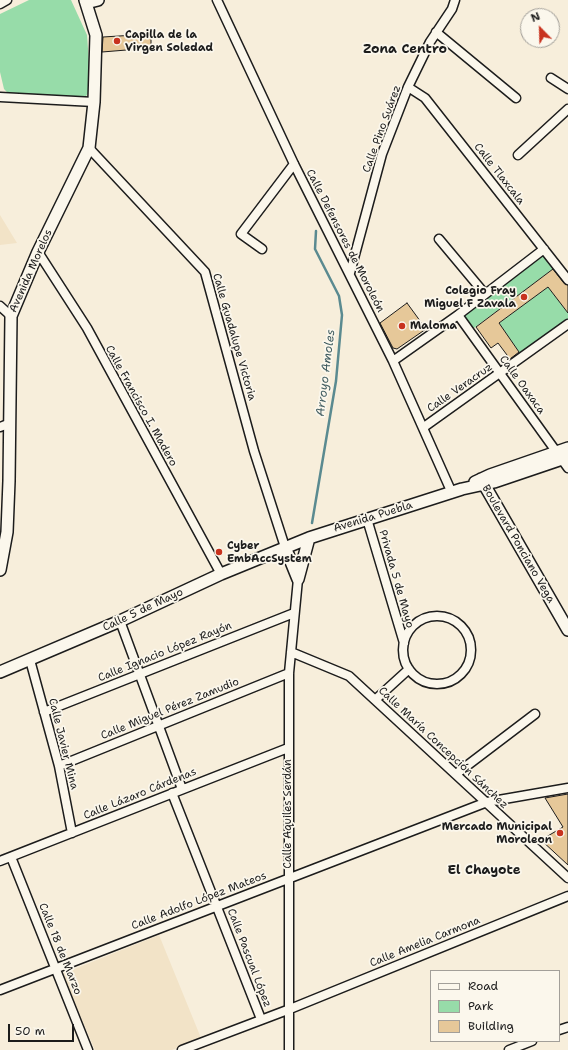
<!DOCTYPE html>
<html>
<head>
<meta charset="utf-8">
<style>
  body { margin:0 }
  #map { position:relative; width:568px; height:1050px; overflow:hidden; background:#f7eedb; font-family:"Shantell Sans",sans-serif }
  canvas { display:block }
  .legend { position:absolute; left:430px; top:970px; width:130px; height:72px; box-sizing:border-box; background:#fbf7ec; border:1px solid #a29f99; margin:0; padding:5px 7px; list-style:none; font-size:12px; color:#1c1c1c }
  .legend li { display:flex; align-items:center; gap:8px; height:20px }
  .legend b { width:20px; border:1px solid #a29f99 }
  .north { position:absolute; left:520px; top:8px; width:40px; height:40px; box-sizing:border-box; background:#fbf7ec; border:1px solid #a29f99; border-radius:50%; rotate:337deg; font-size:11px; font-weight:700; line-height:16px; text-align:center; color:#1c1c1c }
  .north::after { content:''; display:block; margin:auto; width:14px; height:18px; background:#c8321e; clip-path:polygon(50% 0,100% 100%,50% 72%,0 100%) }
  .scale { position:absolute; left:8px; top:1024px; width:66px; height:18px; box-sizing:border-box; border:2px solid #1c1c1c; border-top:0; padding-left:5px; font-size:12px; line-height:14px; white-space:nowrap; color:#1c1c1c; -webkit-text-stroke:3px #fbf7ec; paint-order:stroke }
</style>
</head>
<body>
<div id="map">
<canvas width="568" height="1050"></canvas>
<ul class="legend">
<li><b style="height:5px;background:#fbf7ec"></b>Road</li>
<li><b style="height:11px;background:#97dca9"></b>Park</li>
<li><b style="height:11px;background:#e6c899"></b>Building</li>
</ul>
<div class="north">N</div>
<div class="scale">50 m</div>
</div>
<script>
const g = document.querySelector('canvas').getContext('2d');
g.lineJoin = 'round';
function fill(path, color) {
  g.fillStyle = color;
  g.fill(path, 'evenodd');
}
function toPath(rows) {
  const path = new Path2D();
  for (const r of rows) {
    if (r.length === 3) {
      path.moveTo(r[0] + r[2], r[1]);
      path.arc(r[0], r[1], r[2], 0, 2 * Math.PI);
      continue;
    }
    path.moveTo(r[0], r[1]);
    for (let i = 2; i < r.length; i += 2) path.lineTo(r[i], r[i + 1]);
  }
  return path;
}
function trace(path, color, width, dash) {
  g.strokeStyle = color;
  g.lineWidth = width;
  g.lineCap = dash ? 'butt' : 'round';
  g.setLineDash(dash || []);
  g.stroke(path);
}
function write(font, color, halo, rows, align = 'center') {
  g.font = font + ' "Shantell Sans",sans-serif';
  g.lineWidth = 3.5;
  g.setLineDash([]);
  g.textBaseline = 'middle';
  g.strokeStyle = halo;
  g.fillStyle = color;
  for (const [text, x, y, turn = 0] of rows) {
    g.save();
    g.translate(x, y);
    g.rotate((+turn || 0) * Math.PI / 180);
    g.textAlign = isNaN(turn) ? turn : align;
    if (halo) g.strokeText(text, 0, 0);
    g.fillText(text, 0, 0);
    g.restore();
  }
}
fill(toPath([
  [0,215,17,243,0,245],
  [159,935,201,1038,172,1050,95,1050,62,974]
]), '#f2e3c7');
fill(toPath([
  [29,0,71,0,87,35,91,90,86,96,81,98,10,95,4,89,0,72,0,14],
  [544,249,557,266,470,331,458,315],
  [548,287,568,313,568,324,522,357,499,323]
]), '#97dca9');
trace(toPath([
  [312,523,336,381,342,315,339,296,315,249,316,231]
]), '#5a8a90', 2.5);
const building = toPath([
  [151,34,151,48,102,52,103,37,151,34],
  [553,269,564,283,568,285,568,313,548,287,499,323,519,352,510,359,498,343,491,348,476,327,553,269],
  [407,303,426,329,397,349,393,348,380,323,407,303],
  [568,794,568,865,541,840,563,827,545,798,568,794]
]);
fill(building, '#e6c899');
trace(building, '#1c1c1c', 1);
const street = toPath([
  [217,0,294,164,393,361,452,493],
  [0,4,7,0],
  [436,32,516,98],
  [551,78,568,89],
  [408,87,425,98,568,280],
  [0,97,94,102],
  [89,148,205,272,254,451,285,547],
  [518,155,568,109],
  [439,239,485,294],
  [262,249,241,234,294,164],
  [38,252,87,328,221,574],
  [350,273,382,154,408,87,430,42,452,9,455,0],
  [0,306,11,316],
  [458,315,568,468],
  [393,361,458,315,544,249],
  [0,427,8,424],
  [424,427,568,324],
  [367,519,404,643],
  [437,650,34],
  [120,621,182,789],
  [291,652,349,676,568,878],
  [30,660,59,766,72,833],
  [375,700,409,669],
  [44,712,294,613],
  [59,766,289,673],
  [456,774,535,714],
  [172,793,261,1019],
  [11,857,88,1050],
  [0,861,288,748],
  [0,990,487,802,568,788],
  [559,1030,568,1027],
  [182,1050,290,1009,568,896],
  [289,1050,289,673,298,579],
  [509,1050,532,1041]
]);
const secondary = toPath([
  [86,3,98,0],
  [481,479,568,630],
  [475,482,490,475,568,448],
  [285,547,298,579],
  [0,570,7,532,9,481,11,316,38,252,89,148,94,102,96,35,85,0],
  [298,579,309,538],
  [0,672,120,621,221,574,309,538,462,489,494,482,568,457]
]);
trace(street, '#1c1c1c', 11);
trace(secondary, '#1c1c1c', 14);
trace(street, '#fbf7ec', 8);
trace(secondary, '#fbf7ec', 11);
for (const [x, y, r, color] of [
  [117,41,4,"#c8321e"],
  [524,297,4,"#c8321e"],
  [402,326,4,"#c8321e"],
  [219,552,4,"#c8321e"],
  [560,833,4,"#c8321e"]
]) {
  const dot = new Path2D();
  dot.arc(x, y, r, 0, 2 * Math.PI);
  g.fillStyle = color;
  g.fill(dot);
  trace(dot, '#fbf7ec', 1.5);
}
write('bold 11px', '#1c1c1c', '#fbf7ec', [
  ["Capilla de la",125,35],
  ["Virgen Soledad",125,48],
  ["Colegio Fray",516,291,"right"],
  ["Miguel F Zavala",516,304,"right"],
  ["Maloma",410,326],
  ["Cyber",227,546],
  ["EmbAccSystem",227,559],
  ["Mercado Municipal",552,827,"right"],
  ["Moroleon",552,840,"right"]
], 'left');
write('11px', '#1c1c1c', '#fbf7ec', [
  ["Calle Pino Suárez",382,129,-70],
  ["Calle Tlaxcala",499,174,52],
  ["Calle Defensores de Moroleón",345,241,63],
  ["Avenida Morelos",31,271,-66],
  ["Calle Guadalupe Victoria",234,337,74],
  ["Calle Oaxaca",522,385,54],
  ["Calle Veracruz",460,388,-35],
  ["Calle Francisco I. Madero",141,406,61],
  ["Avenida Puebla",373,517,-17],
  ["Boulevard Ponciano Vega",518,544,60],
  ["Privada 5 de Mayo",396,579,74],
  ["Calle 5 de Mayo",143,610,-25],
  ["Calle Ignacio López Rayón",165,652,-22],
  ["Calle Miguel Pérez Zamudio",170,709,-22],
  ["Calle Javier Mina",63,744,76],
  ["Calle María Concepción Sánchez",443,748,43],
  ["Calle Lázaro Cárdenas",140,794,-22],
  ["Calle Aquiles Serdán",288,814,-90],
  ["Calle Adolfo López Mateos",199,901,-21],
  ["Calle Amelia Carmona",425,942,-22],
  ["Calle 18 de Marzo",60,949,68],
  ["Calle Pascual López",249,958,69]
]);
write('italic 12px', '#405c60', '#fbf7ec', [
  ["Arroyo Amoles",326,373,-83]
]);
write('bold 13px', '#1c1c1c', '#fbf7ec', [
  ["Zona Centro",405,50],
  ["El Chayote",484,871]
]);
</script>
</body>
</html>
